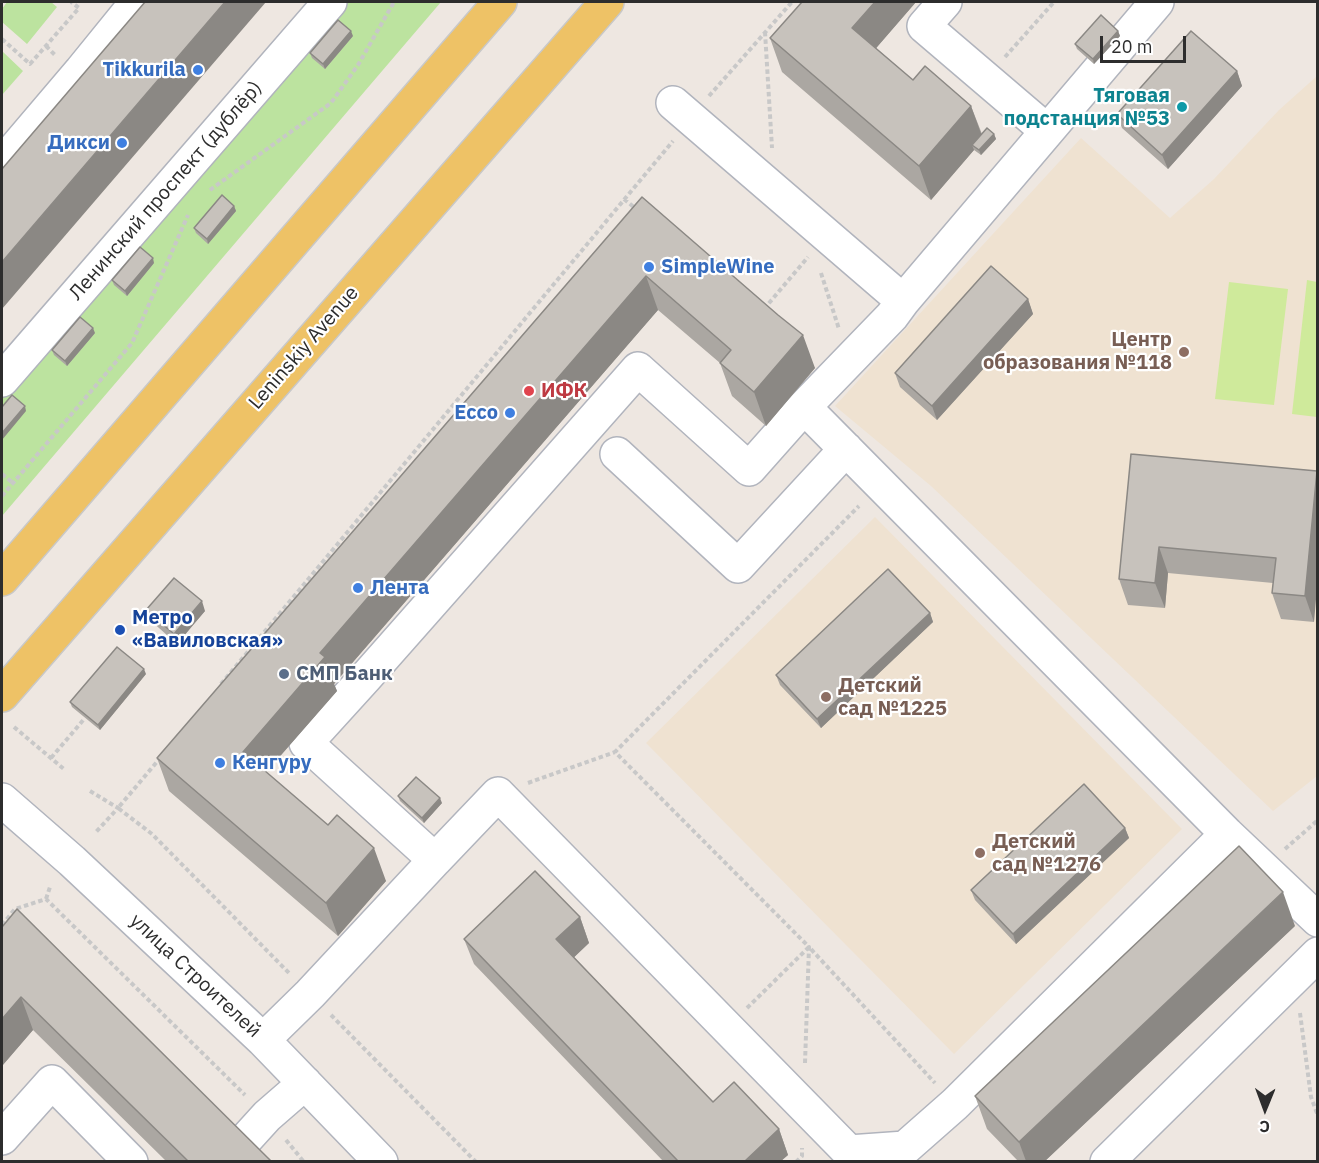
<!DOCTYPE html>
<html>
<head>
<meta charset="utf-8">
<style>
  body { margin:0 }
  #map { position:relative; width:1319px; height:1163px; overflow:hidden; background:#eee7e1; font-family:"IBM Plex Sans",sans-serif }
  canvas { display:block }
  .frame { position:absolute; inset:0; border:3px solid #2d2d2d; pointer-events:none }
  .north { position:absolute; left:1235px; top:1079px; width:60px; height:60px; -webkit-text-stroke:4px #fff; paint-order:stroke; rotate:181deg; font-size:16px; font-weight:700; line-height:24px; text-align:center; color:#2d2d2d }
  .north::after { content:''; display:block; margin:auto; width:21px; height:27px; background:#2d2d2d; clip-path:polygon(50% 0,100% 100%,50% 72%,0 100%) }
  .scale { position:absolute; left:1100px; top:36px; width:86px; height:27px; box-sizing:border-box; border:3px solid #2d2d2d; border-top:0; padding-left:8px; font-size:18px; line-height:21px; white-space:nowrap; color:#2d2d2d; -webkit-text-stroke:4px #fff; paint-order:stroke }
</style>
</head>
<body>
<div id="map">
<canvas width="1319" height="1163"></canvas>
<div class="frame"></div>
<div class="north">С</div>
<div class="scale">20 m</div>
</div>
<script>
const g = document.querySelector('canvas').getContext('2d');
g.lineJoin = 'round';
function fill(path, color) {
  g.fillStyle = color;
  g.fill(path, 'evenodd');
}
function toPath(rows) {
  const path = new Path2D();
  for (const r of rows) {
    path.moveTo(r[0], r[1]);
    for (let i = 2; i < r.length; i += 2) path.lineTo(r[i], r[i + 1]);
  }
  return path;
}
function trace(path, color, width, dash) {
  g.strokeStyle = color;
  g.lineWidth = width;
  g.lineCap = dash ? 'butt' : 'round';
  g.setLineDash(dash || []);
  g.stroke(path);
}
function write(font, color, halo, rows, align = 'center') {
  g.font = font + ' "IBM Plex Sans",sans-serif';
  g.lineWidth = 4.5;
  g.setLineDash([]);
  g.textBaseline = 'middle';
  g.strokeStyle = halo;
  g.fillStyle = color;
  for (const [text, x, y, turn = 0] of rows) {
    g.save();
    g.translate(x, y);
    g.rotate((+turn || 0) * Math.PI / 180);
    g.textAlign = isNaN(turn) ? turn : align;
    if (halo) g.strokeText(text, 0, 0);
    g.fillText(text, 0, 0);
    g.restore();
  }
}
fill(toPath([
  [1317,76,1317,776,1273,811,931,486,835,406,1081,138,1170,218,1214,179,1279,110],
  [875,517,1182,829,954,1054,646,743]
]), '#efe2d1');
fill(toPath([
  [7,2,51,2,57,7,27,44,2,22,2,9],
  [347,2,441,2,2,516,2,398],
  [2,51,23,71,2,95]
]), '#bce39f');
fill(toPath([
  [1307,280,1317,282,1317,417,1292,414],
  [1229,282,1288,289,1274,405,1215,399]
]), '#cfea9b');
const minor = toPath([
  [945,2,924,26,1047,131],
  [2,164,81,71,137,2],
  [903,301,1157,2],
  [2,380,330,2],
  [804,407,1227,834,1318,920],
  [617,454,738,566,846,449],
  [2,800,72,861,263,1040,381,1162],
  [435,860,498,794,849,1152,905,1148,955,1104,1227,834],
  [263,1040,310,994,435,860,306,743,366,677,638,369,749,469,804,407,892,316,903,301,673,103],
  [2,1138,52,1082,131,1162],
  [237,1149,267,1116,305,1083],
  [1107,1162,1318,954]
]);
const major = toPath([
  [2,579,500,2],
  [2,695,607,2]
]);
trace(minor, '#b1b4bd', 36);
trace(major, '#c8c8c8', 36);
trace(toPath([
  [765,32,772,148],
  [2,39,30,64,79,8,71,2],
  [46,46,56,56],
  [1005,57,1054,2],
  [709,96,792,2],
  [210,190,331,103,358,65,394,2],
  [624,199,635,208],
  [821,273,839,329],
  [764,309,808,257],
  [2,474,13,483],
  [2,496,132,343,188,215],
  [221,684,673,141],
  [14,727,65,770],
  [161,757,118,808,152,834,289,973],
  [51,758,85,718],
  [528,783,615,752],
  [90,791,118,808,95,833],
  [1285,849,1318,820],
  [46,899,50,887],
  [2,925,15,909,46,899,245,1095],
  [747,1008,809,947,935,1083],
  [1300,1013,1311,1097,1318,1116],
  [331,1015,476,1162],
  [805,1063,809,947,615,752,859,506],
  [286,1140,304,1162],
  [796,1162,802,1156,802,1148]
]), '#c8c8c8', 4, [4.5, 3]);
trace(minor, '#fff', 33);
trace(major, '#eec266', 33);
fill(toPath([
  [802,2,916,2,876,48,913,80,971,106,982,134,994,134,996,139,981,155,974,150,931,200,782,72,770,38],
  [1118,31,1120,36,1094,64,1077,49,1075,44],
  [353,36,325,69,312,58,310,53],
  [1237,71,1242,86,1168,169,1122,128,1117,114],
  [642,197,815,368,766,426,732,396,720,363,658,310,334,684,337,691,266,772,386,881,338,936,169,791,157,758],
  [234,206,236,211,208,244,196,233,194,228],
  [154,263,127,296,114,285,112,280],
  [1028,299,1033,314,937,420,900,387,895,373],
  [95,333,67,366,54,355,52,350],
  [1131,454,1317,471,1314,622,1281,619,1272,593,1273,583,1168,573,1165,608,1128,605,1119,579],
  [146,610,205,611,177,644,150,620],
  [930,613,933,622,821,728,780,685,776,675],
  [146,674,100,730,72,707,70,702],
  [398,796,442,803,424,823,400,801],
  [1125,828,1129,838,1016,944,975,900,971,890],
  [580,917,589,943,574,957,713,1102,779,1129,788,1155,781,1161,663,1161,474,964,464,939],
  [1295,926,1045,1161,1018,1161,987,1129,975,1096],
  [2,927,271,1161,166,1161,33,1030,2,1066]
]), '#aba7a2');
fill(toPath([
  [225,2,266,2,2,309,2,262],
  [875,2,916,2,865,61,852,28],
  [351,31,353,36,325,69,323,64],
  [1118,31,1120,36,1094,64,1093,59],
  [1237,71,1242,86,1168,169,1162,155],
  [971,106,983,139,972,145,974,150,931,200,919,166],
  [994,134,996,139,981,155,979,150],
  [234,206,236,211,208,244,207,239],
  [153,258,154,263,127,296,125,291],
  [646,276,658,310,334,684,337,691,255,785,243,752,320,653],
  [1028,299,1033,314,937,420,932,406],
  [93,328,95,333,67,366,65,361],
  [803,335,815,368,766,426,754,392],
  [25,406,26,411,2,440,2,433],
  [1317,471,1317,588,1314,622,1305,596],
  [1159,547,1168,573,1165,608,1155,583],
  [202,601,205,611,177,644,174,634],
  [930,613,933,622,821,728,817,719],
  [144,669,146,674,100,730,98,725],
  [440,798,442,803,424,823,422,818],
  [1125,828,1129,838,1016,944,1013,934],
  [374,848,386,881,338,936,326,903],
  [1283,892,1295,926,1045,1161,1026,1161,1019,1142],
  [580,917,589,943,566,965,556,939],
  [21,997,33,1030,2,1066,2,1019],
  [779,1129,788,1155,781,1161,745,1161]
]), '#8b8884');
const building = toPath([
  [145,2,225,2,2,262,2,169,145,2],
  [802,2,875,2,852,28,913,80,925,66,971,106,919,166,770,38,802,2],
  [1101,15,1118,31,1093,59,1075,44,1101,15],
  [338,20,351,31,323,64,310,53,338,20],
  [1191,31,1237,71,1162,155,1117,114,1191,31],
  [987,128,994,134,979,150,972,145,987,128],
  [222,195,234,206,207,239,194,228,222,195],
  [642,197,778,315,803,335,754,392,720,363,731,350,646,276,320,653,325,657,243,752,328,825,337,815,374,848,326,903,157,758,642,197],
  [140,247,153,258,125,291,112,280,140,247],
  [991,266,1028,299,932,406,895,373,991,266],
  [80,317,93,328,65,361,52,350,80,317],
  [12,395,25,406,2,433,2,407,12,395],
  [1131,454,1317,471,1305,596,1272,593,1276,558,1159,547,1155,583,1119,579,1131,454],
  [888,569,930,613,817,719,776,675,888,569],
  [174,578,202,601,174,634,146,610,174,578],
  [117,647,144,669,98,725,70,702,117,647],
  [416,777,440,798,422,818,398,796,416,777],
  [1084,784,1125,828,1013,934,971,890,1084,784],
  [1239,846,1283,892,1019,1142,975,1096,1239,846],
  [535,871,580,917,556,939,713,1102,734,1082,779,1129,745,1161,678,1161,464,939,535,871],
  [17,909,271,1161,188,1161,21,997,2,1019,2,927,17,909]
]);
fill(building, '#c7c2bc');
trace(building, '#8b8884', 1.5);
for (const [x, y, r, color] of [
  [198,70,6,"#3f7fe0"],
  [1182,107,6,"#0f9aa8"],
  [122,143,6,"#3f7fe0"],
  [649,267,6,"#3f7fe0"],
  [1184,352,6,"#8d6e63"],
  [529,391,6,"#e0444e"],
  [510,413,6,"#3f7fe0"],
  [358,588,6,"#3f7fe0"],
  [120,630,6,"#1a4fb4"],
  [284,674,6,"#5c6f8a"],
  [826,697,6,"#8d6e63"],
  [220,763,6,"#3f7fe0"],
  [980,853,6,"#8d6e63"]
]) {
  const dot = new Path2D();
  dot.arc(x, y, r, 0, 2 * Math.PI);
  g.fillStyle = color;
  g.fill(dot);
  trace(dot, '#fff', 2);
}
write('bold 20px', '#366cbe', '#fff', [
  ["Tikkurila",186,70],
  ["Дикси",110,143],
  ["SimpleWine",661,267,"left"],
  ["Ecco",498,413],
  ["Лента",370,588,"left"],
  ["Кенгуру",232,763,"left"]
], 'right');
write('bold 20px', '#0d838f', '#fff', [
  ["Тяговая",1170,96],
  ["подстанция №53",1170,119]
], 'right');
write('20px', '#2d2d2d', '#fff', [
  ["Ленинский проспект (дублёр)",166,191,-49],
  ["Leninskiy Avenue",304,348,-49],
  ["улица Строителей",195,976,43]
]);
write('bold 20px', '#785e54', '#fff', [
  ["Центр",1172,340,"right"],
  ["образования №118",1172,363,"right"],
  ["Детский",838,686],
  ["сад №1225",838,709],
  ["Детский",992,842],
  ["сад №1276",992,865]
], 'left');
write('bold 20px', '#be3a42', '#fff', [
  ["ИФК",541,391]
], 'left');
write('bold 20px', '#164399', '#fff', [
  ["Метро",132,618],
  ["«Вавиловская»",132,641]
], 'left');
write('bold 20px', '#4e5e75', '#fff', [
  ["СМП Банк",296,674]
], 'left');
</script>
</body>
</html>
